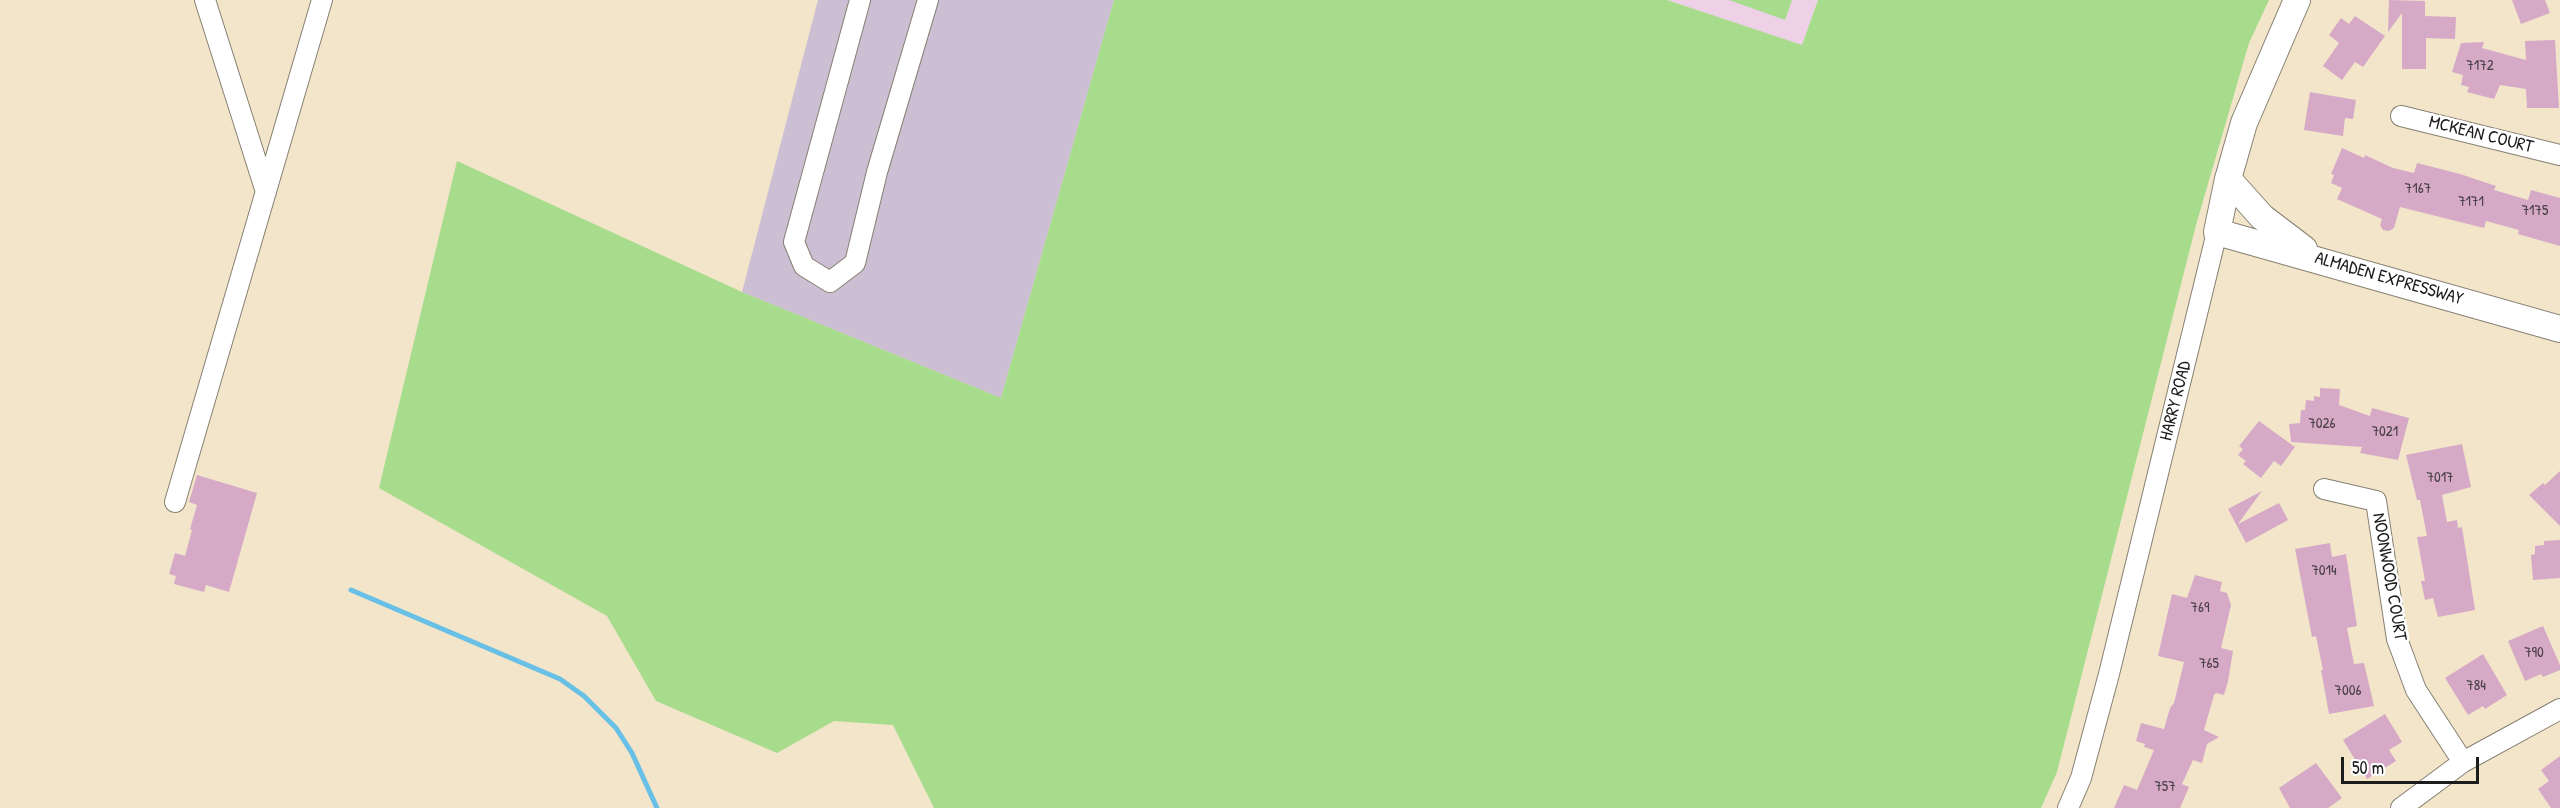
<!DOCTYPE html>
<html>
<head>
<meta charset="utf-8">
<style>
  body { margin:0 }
  #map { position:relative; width:2560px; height:808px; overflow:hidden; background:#f2e5ca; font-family:"Patrick Hand",sans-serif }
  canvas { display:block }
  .scale { position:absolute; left:2341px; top:757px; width:138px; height:27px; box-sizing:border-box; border:3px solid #1c1c1c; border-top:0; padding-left:8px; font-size:18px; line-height:21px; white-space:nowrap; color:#1c1c1c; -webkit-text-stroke:4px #fff; paint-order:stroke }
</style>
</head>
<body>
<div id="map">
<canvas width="2560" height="808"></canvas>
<div class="scale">50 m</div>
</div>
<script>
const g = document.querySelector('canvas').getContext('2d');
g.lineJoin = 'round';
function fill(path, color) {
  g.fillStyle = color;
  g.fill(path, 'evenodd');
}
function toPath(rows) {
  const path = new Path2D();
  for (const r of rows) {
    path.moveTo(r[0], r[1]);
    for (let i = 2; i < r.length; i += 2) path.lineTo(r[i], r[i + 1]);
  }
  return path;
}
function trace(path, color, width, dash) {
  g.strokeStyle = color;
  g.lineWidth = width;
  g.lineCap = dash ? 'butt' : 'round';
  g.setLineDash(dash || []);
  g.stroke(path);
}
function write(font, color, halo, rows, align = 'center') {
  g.font = font + ' "Patrick Hand",sans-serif';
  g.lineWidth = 5;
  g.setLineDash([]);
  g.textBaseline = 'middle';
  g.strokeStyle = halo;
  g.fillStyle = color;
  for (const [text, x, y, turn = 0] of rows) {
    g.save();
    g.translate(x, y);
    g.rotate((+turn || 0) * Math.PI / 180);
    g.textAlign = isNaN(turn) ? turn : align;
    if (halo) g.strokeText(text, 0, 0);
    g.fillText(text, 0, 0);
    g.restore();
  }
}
fill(toPath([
  [1667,0,1818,0,1802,46]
]), '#eed0e7');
fill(toPath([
  [818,0,1114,0,1001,398,742,292]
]), '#ccbed3');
fill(toPath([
  [1114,0,1667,0,1802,45,1818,0,2269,0,2249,43,2196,225,2057,772,2041,808,934,808,893,725,834,721,777,753,656,701,607,616,379,488,457,161,742,292,1001,398],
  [1729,0,1792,0,1785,20]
]), '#a6dc8c');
trace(toPath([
  [351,590,560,679,584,696,616,728,632,753,657,808]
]), '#69c0e6', 5);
fill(toPath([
  [2389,0,2425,1,2425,16,2456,17,2455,39,2426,38,2426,69,2402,69,2402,13,2388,32],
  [2512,0,2545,0,2550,13,2521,24],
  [2355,16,2385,36,2363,67,2355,62,2342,80,2323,66,2339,43,2329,35,2341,18,2349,24],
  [2555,40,2559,108,2527,108,2526,89,2500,85,2494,99,2467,92,2469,87,2461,85,2463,75,2452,72,2461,43,2484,42,2482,48,2526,60,2525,41],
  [2310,92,2356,100,2353,119,2345,118,2343,136,2304,130],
  [2342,148,2364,158,2365,155,2393,168,2414,173,2417,163,2460,174,2496,186,2494,190,2528,200,2531,190,2560,198,2560,246,2518,234,2519,230,2486,221,2484,228,2400,207,2394,228,2389,231,2383,230,2380,225,2382,219,2337,199,2342,188,2331,183,2334,175,2331,174],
  [2320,388,2340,389,2339,405,2370,416,2372,408,2409,418,2398,460,2360,453,2362,447,2291,442,2289,424,2300,423,2301,410,2305,410,2306,400,2314,401,2314,396,2320,397],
  [2259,421,2295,447,2281,466,2274,461,2261,478,2243,464,2246,461,2238,455,2243,449,2239,446],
  [2462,444,2471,487,2442,495,2447,522,2457,520,2458,528,2462,527,2475,610,2438,617,2433,598,2425,600,2421,581,2425,581,2417,537,2427,536,2420,500,2417,500,2406,455],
  [2560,471,2560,526,2529,495,2543,483,2545,485],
  [197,475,257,493,229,592,206,585,204,592,174,584,176,576,169,574,175,553,185,556,192,530,190,529,197,505,189,502],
  [2262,491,2238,524,2279,503,2288,520,2246,543,2228,509],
  [2560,540,2560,578,2533,580,2531,555,2535,554,2535,546,2544,545,2544,541],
  [2330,543,2332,557,2346,554,2357,626,2347,628,2354,664,2364,663,2374,706,2329,714,2321,670,2323,670,2316,636,2312,637,2295,549],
  [2195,575,2222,582,2220,591,2227,593,2231,605,2221,648,2233,651,2228,681,2224,695,2216,693,2214,695,2204,730,2219,737,2207,744,2202,763,2193,760,2182,784,2189,787,2180,808,2114,808,2124,785,2137,790,2154,750,2144,747,2145,744,2136,741,2141,723,2164,729,2170,708,2174,703,2184,662,2158,656,2172,594,2187,598],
  [2543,626,2560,665,2560,670,2543,677,2541,674,2525,681,2508,641],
  [2483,654,2507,695,2485,709,2483,706,2468,715,2445,678],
  [2385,714,2402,742,2389,750,2396,761,2367,779,2343,740],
  [2560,756,2560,808,2551,808,2538,789,2549,781,2541,770],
  [2316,763,2342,798,2328,808,2290,808,2279,788]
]), '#d6aac7');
const minor = toPath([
  [205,0,266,192],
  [860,0,794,242,804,266,830,282,855,263,877,172,928,0],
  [2401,116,2560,155],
  [2324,489,2376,501,2397,639,2416,690,2463,762],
  [175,502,322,0],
  [2068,808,2081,778,2109,674,2217,232],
  [2401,808,2463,762,2560,709]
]);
const major = toPath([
  [2297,0,2244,123,2228,179,2217,232,2560,329],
  [2228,179,2262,217,2304,249]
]);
trace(minor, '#878073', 22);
trace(major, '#878073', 28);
trace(minor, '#fff', 20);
trace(major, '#fff', 26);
write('15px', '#4a4047', null, [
  ["7172",2480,66],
  ["7167",2418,189],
  ["7171",2471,202],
  ["7175",2535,211],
  ["7026",2322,424],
  ["7021",2385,432],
  ["7017",2440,478],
  ["7014",2324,571],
  ["769",2200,608],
  ["790",2534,653],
  ["765",2209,664],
  ["784",2476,686],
  ["7006",2348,691],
  ["757",2165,787]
]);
write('18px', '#1c1c1c', '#fff', [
  ["MCKEAN COURT",2481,135,14],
  ["ALMADEN EXPRESSWAY",2389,279,16],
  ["HARRY ROAD",2176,401,-76],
  ["NOONWOOD COURT",2389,577,80]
]);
</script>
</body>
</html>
